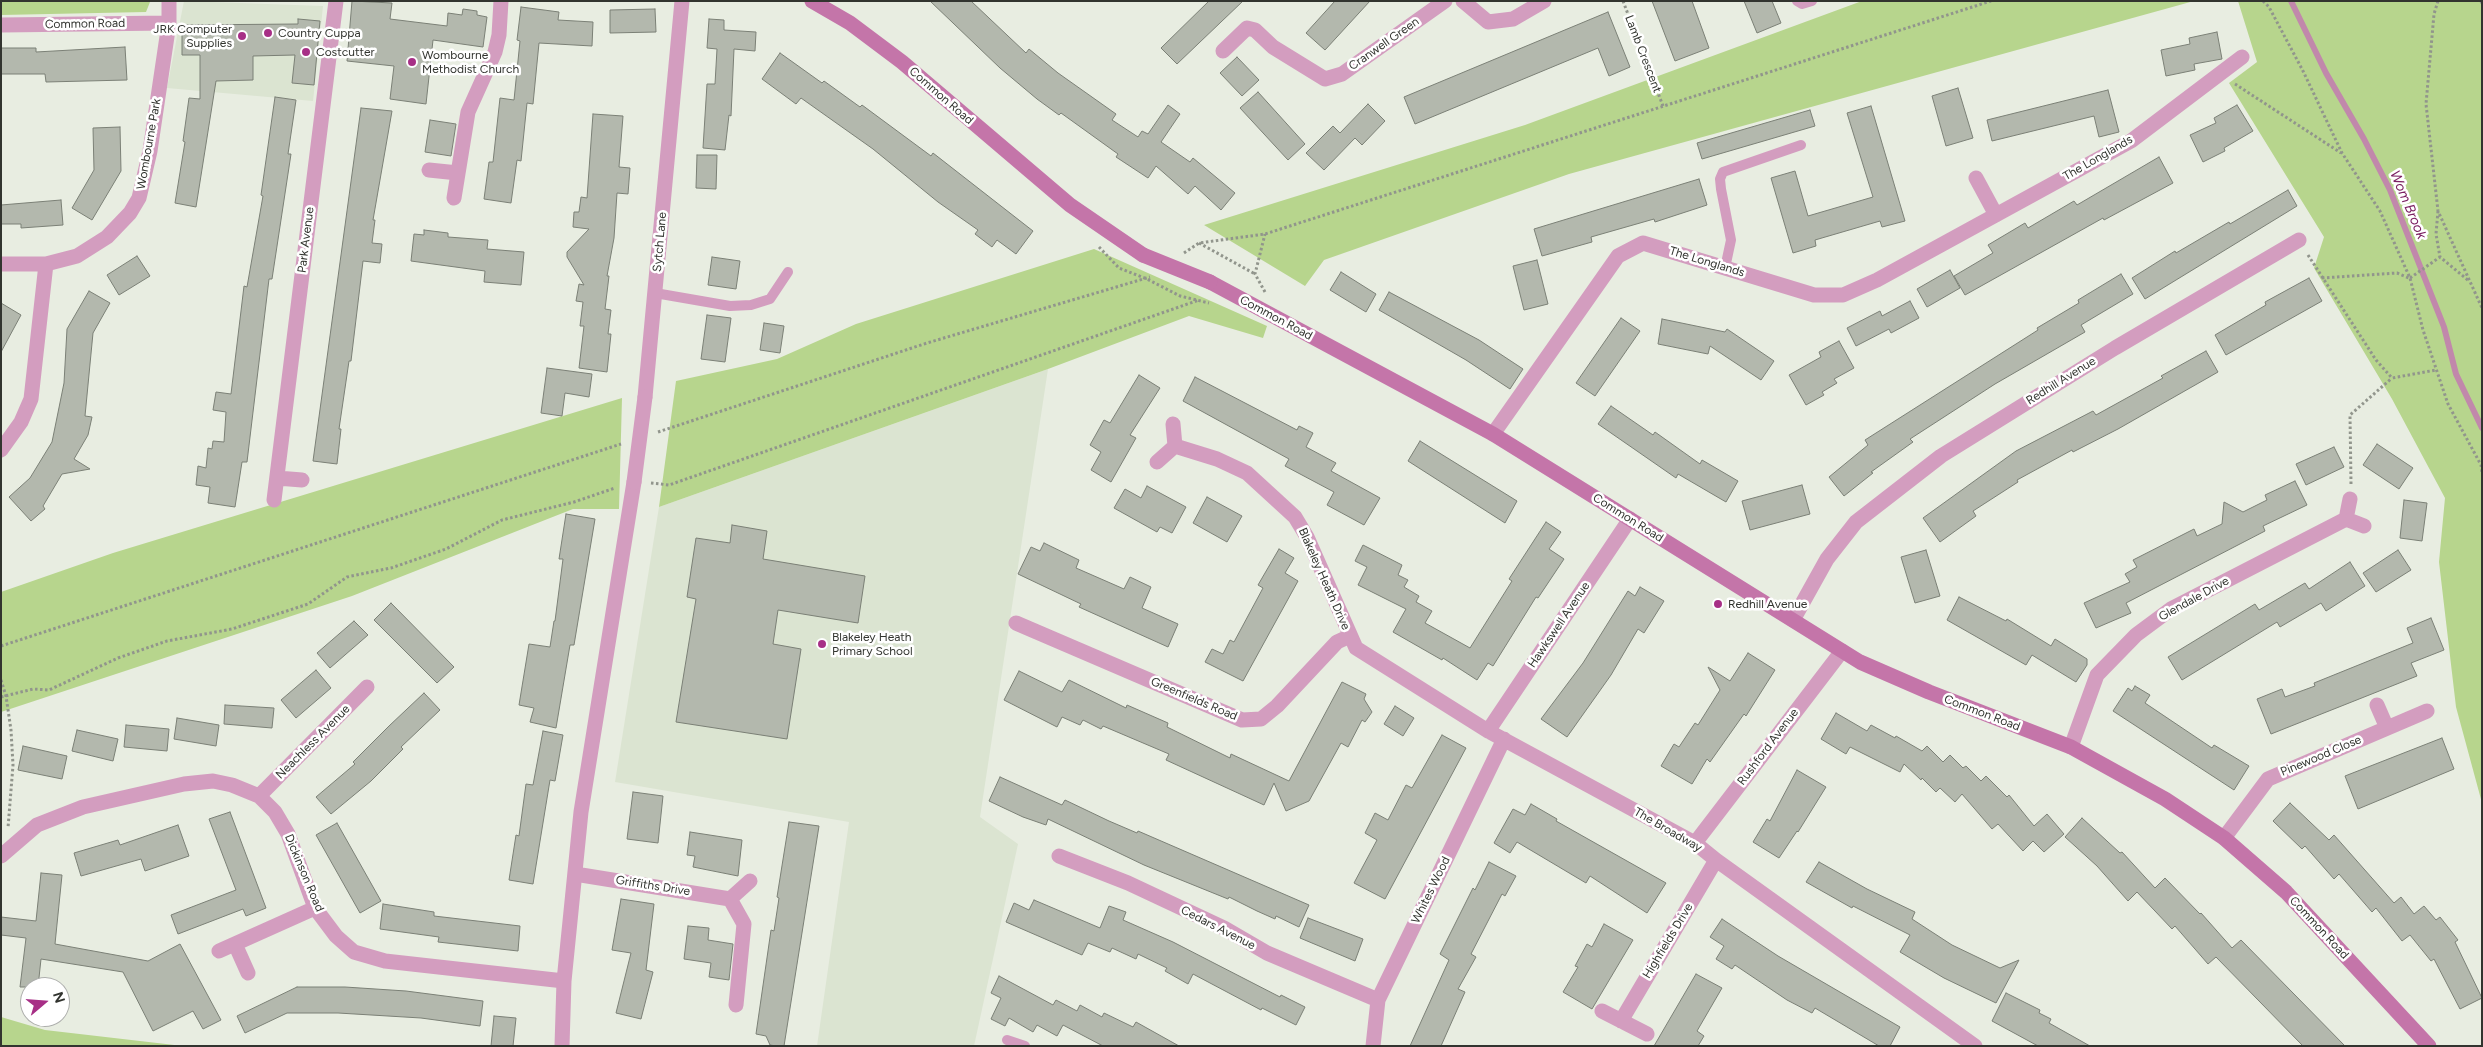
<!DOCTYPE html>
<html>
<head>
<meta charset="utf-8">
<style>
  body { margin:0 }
  #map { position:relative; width:2483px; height:1047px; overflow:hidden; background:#e8ede1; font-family:Figtree,sans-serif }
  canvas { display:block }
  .frame { position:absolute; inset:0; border:2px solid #32342f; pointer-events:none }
  .north { position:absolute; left:20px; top:977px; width:50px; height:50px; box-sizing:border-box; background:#fff; border:1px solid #adaeac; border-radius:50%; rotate:72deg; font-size:14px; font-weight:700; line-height:20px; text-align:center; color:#32342f }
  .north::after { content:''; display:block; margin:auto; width:18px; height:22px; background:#a72f86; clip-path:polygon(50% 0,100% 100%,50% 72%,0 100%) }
</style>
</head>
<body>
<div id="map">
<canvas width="2483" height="1047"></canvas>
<div class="frame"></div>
<div class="north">N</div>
</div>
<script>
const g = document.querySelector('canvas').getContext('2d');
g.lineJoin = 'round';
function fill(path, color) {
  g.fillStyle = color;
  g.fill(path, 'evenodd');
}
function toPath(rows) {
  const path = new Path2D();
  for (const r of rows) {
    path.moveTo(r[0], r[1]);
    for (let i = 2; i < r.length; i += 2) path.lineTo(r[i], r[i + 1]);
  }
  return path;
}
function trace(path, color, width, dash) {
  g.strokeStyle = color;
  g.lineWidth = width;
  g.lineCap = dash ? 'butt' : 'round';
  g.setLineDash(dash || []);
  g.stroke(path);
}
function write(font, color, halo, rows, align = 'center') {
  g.font = font + ' Figtree,sans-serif';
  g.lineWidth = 5;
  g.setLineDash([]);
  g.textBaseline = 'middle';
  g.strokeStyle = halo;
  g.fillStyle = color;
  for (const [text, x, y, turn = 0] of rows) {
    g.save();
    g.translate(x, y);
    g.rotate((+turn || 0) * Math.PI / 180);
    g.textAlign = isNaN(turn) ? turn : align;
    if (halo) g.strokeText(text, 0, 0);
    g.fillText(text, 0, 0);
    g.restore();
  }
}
fill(toPath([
  [184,1,323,6,313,101,167,88],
  [1048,369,980,817,1018,844,974,1046,817,1046,849,822,615,782,659,507]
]), '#dbe4d1');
fill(toPath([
  [1,1,149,1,150,2,146,12,1,15],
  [1862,1,2194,1,1569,174,1324,260,1305,286,1204,225,1525,125],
  [2238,1,2482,1,2482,803,2456,707,2439,562,2445,498,2392,399,2314,268,2324,237,2229,83,2257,62],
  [1094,249,1267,326,1263,338,1189,316,1048,369,659,507,676,381,777,359,856,324],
  [622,398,619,509,573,509,352,596,1,712,1,592,113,553],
  [1,1017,45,1030,183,1046,1,1046]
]), '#b7d58d');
trace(toPath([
  [2291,1,2326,73,2364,139,2390,190,2444,327,2456,374,2482,428]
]), '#c188ab', 6);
const building = toPath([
  [352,1,392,3,390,19,447,26,448,13,462,15,463,9,477,11,477,15,487,17,483,47,433,40,426,104,390,99,394,66,347,61,352,1],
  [930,1,971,1,1026,53,1029,49,1058,73,1116,114,1112,120,1138,137,1142,131,1148,134,1168,105,1180,114,1161,142,1190,162,1193,158,1235,193,1221,210,1195,186,1188,194,1156,166,1148,178,1116,157,1118,154,1061,113,1059,115,1037,99,1000,68,930,1],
  [1209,1,1243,1,1177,64,1161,48,1209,1],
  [1335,1,1370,1,1325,50,1306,33,1335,1],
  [1652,1,1692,1,1709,48,1675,61,1652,1],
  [1744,1,1772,1,1781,23,1757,33,1744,1],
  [521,7,559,12,558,20,593,22,592,46,539,43,533,104,527,103,521,161,517,160,511,203,484,199,489,162,493,162,500,98,514,100,520,41,517,40,521,7],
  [655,9,656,32,610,33,610,10,655,9],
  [1608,12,1630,67,1609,76,1598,48,1415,124,1404,97,1608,12],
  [298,19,320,21,314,85,292,83,295,55,253,56,253,80,216,81,196,207,175,203,185,142,183,141,189,98,200,99,200,55,182,55,182,25,298,24,298,19],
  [709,19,724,20,724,30,756,32,755,51,734,49,731,116,729,115,725,150,703,148,707,84,715,84,717,49,707,48,709,19],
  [2217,32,2222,59,2194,64,2195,70,2166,76,2161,50,2190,44,2189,38,2217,32],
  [125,47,127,80,46,82,45,74,1,74,1,48,36,48,36,52,125,47],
  [780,53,822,83,824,81,860,107,862,105,931,156,933,153,1033,231,1016,254,997,240,992,247,975,234,978,230,938,202,873,149,801,98,796,104,762,79,780,53],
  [1237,57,1259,80,1242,96,1220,73,1237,57],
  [1958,88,1973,138,1946,146,1932,96,1958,88],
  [2108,90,2119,132,2099,137,2094,116,1992,141,1987,120,2108,90],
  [1258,92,1305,144,1288,160,1240,108,1258,92],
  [275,97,296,100,288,154,291,154,272,279,269,279,247,462,242,462,235,507,208,503,210,487,196,485,198,466,206,468,208,448,212,449,213,441,224,442,226,412,213,410,216,392,231,394,244,286,247,287,263,196,261,195,275,97],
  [1368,104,1385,121,1362,145,1355,138,1324,170,1306,153,1333,126,1340,133,1368,104],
  [2237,105,2253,131,2224,148,2225,151,2203,162,2190,135,2216,123,2214,118,2237,105],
  [1871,106,1905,221,1882,227,1880,221,1815,240,1816,246,1793,253,1771,178,1795,171,1808,216,1873,197,1847,113,1871,106],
  [361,108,392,111,373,220,375,220,372,243,382,244,380,263,363,261,351,361,349,361,339,429,341,429,337,464,313,461,361,108],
  [1810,110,1815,126,1702,159,1697,143,1810,110],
  [593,114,623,116,619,167,630,168,628,194,617,193,614,238,607,276,609,276,605,309,611,310,608,334,611,334,607,372,579,368,584,326,580,326,583,302,576,301,579,284,584,285,567,257,567,252,589,229,573,227,574,212,579,212,581,197,587,198,593,114],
  [430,120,456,124,451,156,425,152,430,120],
  [120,127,121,171,92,220,72,208,94,170,93,128,120,127],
  [697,155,717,155,716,189,696,188,697,155],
  [2159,157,2173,183,2104,220,2103,218,1965,295,1954,276,1993,253,1988,245,2025,223,2028,228,2074,201,2077,205,2159,157],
  [1699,179,1707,205,1655,222,1654,219,1591,237,1592,242,1542,256,1534,229,1699,179],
  [2288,190,2297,206,2145,299,2132,278,2175,251,2176,253,2229,222,2230,224,2288,190],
  [61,200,63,225,21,228,21,224,1,224,1,205,61,200],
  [424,230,448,233,448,237,488,240,487,249,524,252,521,285,484,282,485,271,411,261,414,234,424,235,424,230],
  [137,256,150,276,119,295,107,275,137,256],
  [712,257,740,261,736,289,708,285,712,257],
  [1537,260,1548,304,1524,310,1513,266,1537,260],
  [1950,270,1960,288,1927,307,1917,289,1950,270],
  [1341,272,1376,294,1366,312,1330,290,1341,272],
  [2121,274,2133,294,2081,325,2085,332,1995,384,1910,439,1913,442,1871,472,1873,473,1844,496,1829,477,1868,445,1865,440,2038,330,2037,328,2079,303,2078,300,2121,274],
  [2309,278,2322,301,2226,355,2215,335,2266,305,2265,302,2309,278],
  [89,291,110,303,93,333,85,416,92,417,88,435,74,459,90,469,62,474,43,506,45,509,31,521,9,497,30,478,52,442,64,383,67,329,89,291],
  [1389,292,1479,340,1523,369,1510,389,1466,360,1379,310,1389,292],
  [1910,301,1919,318,1891,333,1889,329,1856,346,1847,328,1880,311,1882,316,1910,301],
  [1,303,21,315,1,352,1,303],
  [707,315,731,318,725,362,701,359,707,315],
  [1621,318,1640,331,1595,396,1576,383,1621,318],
  [1662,319,1725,332,1727,329,1774,361,1761,380,1710,346,1708,354,1658,344,1662,319],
  [764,323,784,326,780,353,760,350,764,323],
  [1839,341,1854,368,1834,379,1837,383,1822,392,1824,395,1806,405,1789,375,1821,357,1819,352,1839,341],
  [2206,351,2218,372,2118,429,2073,452,2072,450,2017,480,2018,482,1973,511,1976,516,1940,542,1923,518,2016,451,2093,411,2096,415,2163,378,2161,376,2206,351],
  [547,368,592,374,589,397,565,393,562,416,541,413,547,368],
  [1139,375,1160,388,1130,435,1136,438,1111,482,1091,470,1101,452,1090,445,1104,420,1110,423,1139,375],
  [1195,377,1297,430,1299,426,1313,433,1306,447,1336,463,1331,471,1380,498,1364,525,1327,505,1334,492,1285,466,1289,459,1183,401,1195,377],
  [1611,406,1653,435,1655,432,1700,464,1702,460,1738,481,1726,502,1678,474,1676,478,1598,424,1611,406],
  [1420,441,1517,501,1505,523,1408,461,1420,441],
  [2377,444,2413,468,2399,489,2363,465,2377,444],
  [2334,447,2344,467,2306,485,2296,464,2334,447],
  [2295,481,2307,505,2263,526,2265,531,2126,603,2131,613,2096,628,2084,603,2130,582,2125,574,2137,567,2133,560,2194,529,2197,536,2222,524,2224,502,2243,512,2267,500,2265,495,2295,481],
  [1802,485,1810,514,1750,530,1742,501,1802,485],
  [1147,486,1186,507,1172,533,1160,527,1157,532,1114,508,1125,489,1141,498,1147,486],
  [1207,497,1242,516,1227,542,1193,523,1207,497],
  [2404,500,2427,503,2422,541,2400,538,2404,500],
  [566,514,595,519,574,645,570,645,556,728,530,722,534,708,519,705,529,644,550,647,554,621,555,621,563,559,559,559,566,514],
  [1546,522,1561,532,1549,549,1564,559,1538,598,1536,597,1493,666,1488,663,1477,680,1443,658,1442,660,1393,632,1406,609,1358,585,1367,567,1355,561,1363,545,1402,565,1398,575,1408,580,1404,587,1419,596,1416,602,1432,611,1425,623,1470,648,1512,581,1509,579,1546,522],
  [732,525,767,531,763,559,865,576,858,623,778,610,773,644,801,649,787,739,676,722,696,599,687,597,696,538,730,543,732,525],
  [1044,543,1079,560,1076,568,1124,589,1130,577,1151,587,1142,608,1178,624,1168,647,1079,607,1081,604,1018,574,1031,547,1040,551,1044,543],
  [1279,549,1294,558,1285,573,1298,581,1243,681,1205,662,1212,649,1223,654,1230,640,1234,642,1263,588,1258,585,1279,549],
  [1926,550,1940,596,1915,603,1901,557,1926,550],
  [2398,550,2411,570,2376,592,2363,573,2398,550],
  [2350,562,2365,586,2326,611,2321,603,2280,627,2277,622,2182,680,2168,657,2255,604,2259,610,2305,583,2309,589,2350,562],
  [1640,587,1664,601,1644,633,1638,629,1611,675,1567,737,1541,719,1583,663,1628,591,1635,596,1640,587],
  [1959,597,2006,621,2007,619,2051,646,2055,639,2087,659,2087,665,2076,682,2032,655,2026,665,1947,620,1959,597],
  [391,603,454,667,437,683,374,620,391,603],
  [2431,618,2444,650,2411,663,2417,676,2271,734,2257,699,2282,689,2285,697,2315,686,2314,683,2413,643,2407,628,2431,618],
  [354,621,368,635,330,668,317,653,354,621],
  [1748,653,1775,670,1746,716,1744,714,1710,762,1707,759,1692,784,1661,766,1674,744,1679,747,1695,723,1698,725,1720,690,1708,667,1730,681,1748,653],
  [316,670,331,688,296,718,281,700,316,670],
  [1019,671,1062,692,1069,680,1126,708,1127,705,1168,723,1167,727,1230,758,1231,754,1289,781,1342,682,1366,694,1364,699,1372,712,1365,722,1362,720,1348,747,1341,743,1309,801,1286,811,1274,783,1264,805,1166,760,1169,754,1103,726,1101,729,1083,720,1080,725,1062,717,1057,727,1004,700,1019,671],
  [2135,686,2150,695,2145,703,2212,748,2214,745,2249,766,2234,790,2113,711,2128,688,2132,691,2135,686],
  [424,693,440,710,401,747,403,749,371,781,331,814,316,797,355,764,353,762,389,726,424,693],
  [225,705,274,708,272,728,224,724,225,705],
  [1395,706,1414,718,1403,736,1384,724,1395,706],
  [1836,713,1867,731,1871,725,1895,738,1896,736,1922,751,1927,746,1943,762,1950,755,1963,768,1966,766,1981,781,1986,776,2007,797,2009,795,2034,826,2047,814,2064,834,2044,852,2033,841,2023,851,1998,824,1992,829,1962,794,1955,802,1940,788,1936,792,1922,778,1921,780,1904,764,1900,772,1850,747,1846,754,1821,739,1836,713],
  [177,718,219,725,216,746,174,739,177,718],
  [126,725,169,729,167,751,124,747,126,725],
  [77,730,118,739,113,761,72,751,77,730],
  [543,731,563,735,555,781,550,780,533,884,509,880,516,835,519,836,526,784,533,785,543,731],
  [1442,735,1466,748,1385,899,1354,883,1377,840,1365,833,1375,813,1388,820,1406,785,1412,788,1442,735],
  [2442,738,2454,769,2358,809,2345,776,2442,738],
  [23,746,67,756,62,779,18,770,23,746],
  [1797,770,1826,787,1798,832,1797,831,1779,858,1753,842,1767,819,1770,821,1797,770],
  [1000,777,1062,805,1065,800,1109,821,1137,833,1138,831,1309,905,1299,927,1276,916,1275,919,1257,911,1229,897,1228,899,1144,865,1048,819,1046,825,1023,817,989,801,1000,777],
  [633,792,663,796,658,843,627,839,633,792],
  [2290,803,2329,840,2334,835,2394,903,2401,897,2414,914,2424,906,2436,920,2440,917,2458,940,2455,942,2482,998,2460,1009,2434,959,2431,961,2410,935,2402,941,2376,908,2372,912,2339,874,2334,879,2305,846,2302,849,2273,821,2290,803],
  [1531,804,1557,819,1556,821,1666,883,1647,913,1590,876,1586,883,1517,842,1510,853,1494,843,1513,809,1525,815,1531,804],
  [230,812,266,908,246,916,243,909,178,934,171,915,236,890,209,819,230,812],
  [2082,818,2120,853,2122,852,2155,888,2165,878,2200,914,2201,913,2232,948,2241,940,2345,1046,2303,1046,2216,957,2208,964,2175,926,2172,929,2137,892,2128,901,2097,866,2065,837,2082,818],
  [789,822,819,826,784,1046,776,1046,770,1045,766,1036,756,1034,771,930,774,931,779,898,777,897,789,822],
  [337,823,381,901,360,913,316,835,337,823],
  [178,825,189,856,145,871,141,859,81,876,74,853,118,840,120,845,178,825],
  [690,832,742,840,738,876,693,867,695,856,687,855,690,832],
  [1489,862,1516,876,1505,896,1502,894,1471,954,1476,957,1458,989,1465,992,1441,1046,1410,1046,1449,960,1440,954,1473,888,1475,890,1489,862],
  [1819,862,1867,889,1915,912,1912,919,1952,945,2000,968,2019,960,1996,1003,1944,978,1900,952,1910,935,1853,906,1852,908,1806,882,1819,862],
  [41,873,62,875,55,944,148,961,180,944,221,1020,203,1029,193,1011,153,1031,123,972,41,959,38,987,20,987,26,938,1,935,1,917,36,921,41,873],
  [621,899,654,904,646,970,653,972,641,1019,616,1013,631,953,612,950,621,899],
  [1034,900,1100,928,1109,906,1126,912,1123,920,1173,942,1280,997,1281,995,1305,1007,1296,1025,1262,1008,1261,1010,1193,974,1188,984,1165,971,1167,968,1138,954,1136,959,1112,948,1110,952,1088,943,1082,955,1006,922,1014,903,1029,910,1034,900],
  [383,904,434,912,434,916,520,926,518,951,438,942,439,937,380,929,383,904],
  [1308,918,1363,939,1355,961,1300,938,1308,918],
  [1722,919,1778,956,1900,1027,1890,1046,1879,1046,1815,1008,1812,1013,1787,1000,1735,965,1732,969,1716,959,1724,946,1710,937,1722,919],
  [1604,924,1633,940,1592,1009,1563,992,1578,967,1575,966,1587,944,1592,947,1604,924],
  [688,926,709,928,708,940,733,944,729,980,709,977,711,963,684,959,688,926],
  [1696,974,1722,988,1697,1031,1704,1036,1698,1046,1654,1046,1696,974],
  [999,976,1053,1005,1056,1000,1077,1011,1080,1005,1102,1017,1104,1013,1133,1027,1136,1022,1179,1046,1103,1046,1063,1025,1057,1036,1037,1025,1033,1032,1009,1018,1005,1026,991,1019,1001,998,991,993,999,976],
  [297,987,345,987,406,991,483,1001,480,1026,421,1018,338,1013,287,1013,245,1033,237,1016,297,987],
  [2006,993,2040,1010,2039,1013,2051,1019,2049,1023,2090,1046,2038,1046,1992,1021,2006,993],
  [494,1016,516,1018,513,1046,491,1046,494,1016]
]);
fill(building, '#b3b8ad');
trace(building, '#7b8076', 1);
trace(toPath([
  [1623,1,1663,106],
  [2263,1,2269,7,2303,71,2342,153,2380,211,2410,278,2423,330,2448,404,2481,465,2482,472],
  [2438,1,2434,14,2426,104,2438,211,2482,308],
  [2481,1,2482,4],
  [2235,84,2341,153],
  [2438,211,2436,234,2440,257,2469,281],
  [1199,243,1255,274],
  [1099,247,1119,268,1147,279,1180,296,1209,303],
  [1184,253,1199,243,1265,234,1991,1],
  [2308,255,2376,360,2392,378,2436,370],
  [2322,278,2397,273,2409,278],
  [2410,278,2440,257],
  [1265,292,1255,274,1265,234],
  [658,432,927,343,1150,277],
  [651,483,669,485,1199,300],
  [2351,484,2350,415,2392,378],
  [1,646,621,444],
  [1,680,6,696,11,730,13,765,8,828],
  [1,697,33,689,49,690,118,658,167,641,232,629,308,604,347,577,391,568,446,549,502,520,574,502,615,488]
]), '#91958c', 3, [2.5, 2.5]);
trace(toPath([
  [1797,1,1802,4,1812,1],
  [1725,268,1731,240,1721,189,1720,179,1723,172,1801,145],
  [655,293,730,306,751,305,770,299,788,272],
  [1007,1040,1025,1046]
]), '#d39dbf', 10);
trace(toPath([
  [1463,1,1488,22,1513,19,1544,1],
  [1,25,169,23],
  [1223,51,1247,28,1255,30,1273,47,1325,79,1342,74,1445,1],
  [429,170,458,173],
  [1976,178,1996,215],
  [454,198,468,112,495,52,499,35,501,1],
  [1,264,46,264,77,256,107,237,130,213,139,198,150,151,169,23,169,1],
  [645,397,682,1],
  [1493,434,1618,256,1643,243,1814,295,1843,295,1877,280,2131,141,2242,57],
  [1175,446,1217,459,1247,473,1295,517,1307,537,1356,648,1488,731,1695,843,1716,860,1975,1046],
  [1,450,21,422,31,399,46,264],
  [1157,462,1175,446,1173,424],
  [277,478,302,480],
  [2350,499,2346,519,2364,526],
  [274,500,336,1],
  [1793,620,1827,559,1856,522,1941,456,2115,348,2299,240],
  [1016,623,1242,720,1261,719,1277,706,1337,642,1350,636],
  [2377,705,2387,728],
  [1488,731,1630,519],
  [2071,747,2097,675,2136,635,2171,609,2346,519],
  [259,796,367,687],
  [2224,838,2268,779,2427,711],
  [1695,843,1842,651],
  [1,856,37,825,83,807,184,784,213,781,232,785,259,796,275,812,288,834,315,908,336,936,354,952,385,961,564,981],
  [1059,856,1128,883,1224,928,1267,953,1378,1000],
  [575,874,730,899,744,924,736,1005],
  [730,899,750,881],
  [235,944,248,973],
  [219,951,315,908],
  [1602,1011,1647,1034],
  [1621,1021,1716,860],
  [562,1046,564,981,581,812,634,482],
  [1373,1046,1378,1000,1504,739]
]), '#d39dbf', 15);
trace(toPath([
  [812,1,850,23,902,62,1070,205,1143,255],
  [1210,282,1493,434,1860,662,1929,692,2071,747,2165,799,2224,838,2286,892,2429,1046]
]), '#c475a9', 15);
trace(toPath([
  [634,482,645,397]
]), '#d39dbf', 15);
trace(toPath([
  [1143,255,1210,282]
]), '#c475a9', 15);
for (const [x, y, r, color] of [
  [268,33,5,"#a72f86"],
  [242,36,5,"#a72f86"],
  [306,52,5,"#a72f86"],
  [412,62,5,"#a72f86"],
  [1718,604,5,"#a72f86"],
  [822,644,5,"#a72f86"]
]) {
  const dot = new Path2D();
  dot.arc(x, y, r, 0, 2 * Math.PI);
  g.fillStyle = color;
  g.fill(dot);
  trace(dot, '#fff', 2);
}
write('12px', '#32342f', '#fff', [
  ["Common Road",85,24,-1],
  ["Cranwell Green",1384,44,-35],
  ["Lamb Crescent",1643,54,69],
  ["Common Road",941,96,41],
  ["Wombourne Park",149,144,-80],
  ["The Longlands",2098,158,-30],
  ["Park Avenue",306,240,-83],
  ["Sytch Lane",660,242,-85],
  ["The Longlands",1707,262,17],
  ["Common Road",1276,318,28],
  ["Redhill Avenue",2061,381,-32],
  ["Common Road",1628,518,32],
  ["Blakeley Heath Drive",1324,579,66],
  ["Glendale Drive",2194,599,-29],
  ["Hawkswell Avenue",1559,625,-56],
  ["Greenfields Road",1194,699,23],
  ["Common Road",1982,713,21],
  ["Neachless Avenue",313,742,-45],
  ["Rushford Avenue",1768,747,-53],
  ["Pinewood Close",2321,756,-23],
  ["The Broadway",1668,830,30],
  ["Dickinson Road",304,873,67],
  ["Griffiths Drive",653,886,9],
  ["Whites Wood",1431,890,-64],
  ["Cedars Avenue",1218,928,27],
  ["Common Road",2319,928,47],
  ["Highfields Drive",1668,941,-59]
]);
write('12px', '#32342f', '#fff', [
  ["JRK Computer",232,29,"right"],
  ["Supplies",232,43,"right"],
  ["Country Cuppa",278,33],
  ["Costcutter",316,52],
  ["Wombourne",422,55],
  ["Methodist Church",422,69],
  ["Redhill Avenue",1728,604],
  ["Blakeley Heath",832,637],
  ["Primary School",832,651]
], 'left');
write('italic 14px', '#7c2163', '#fff', [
  ["Wom Brook",2408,205,67]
]);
</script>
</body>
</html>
